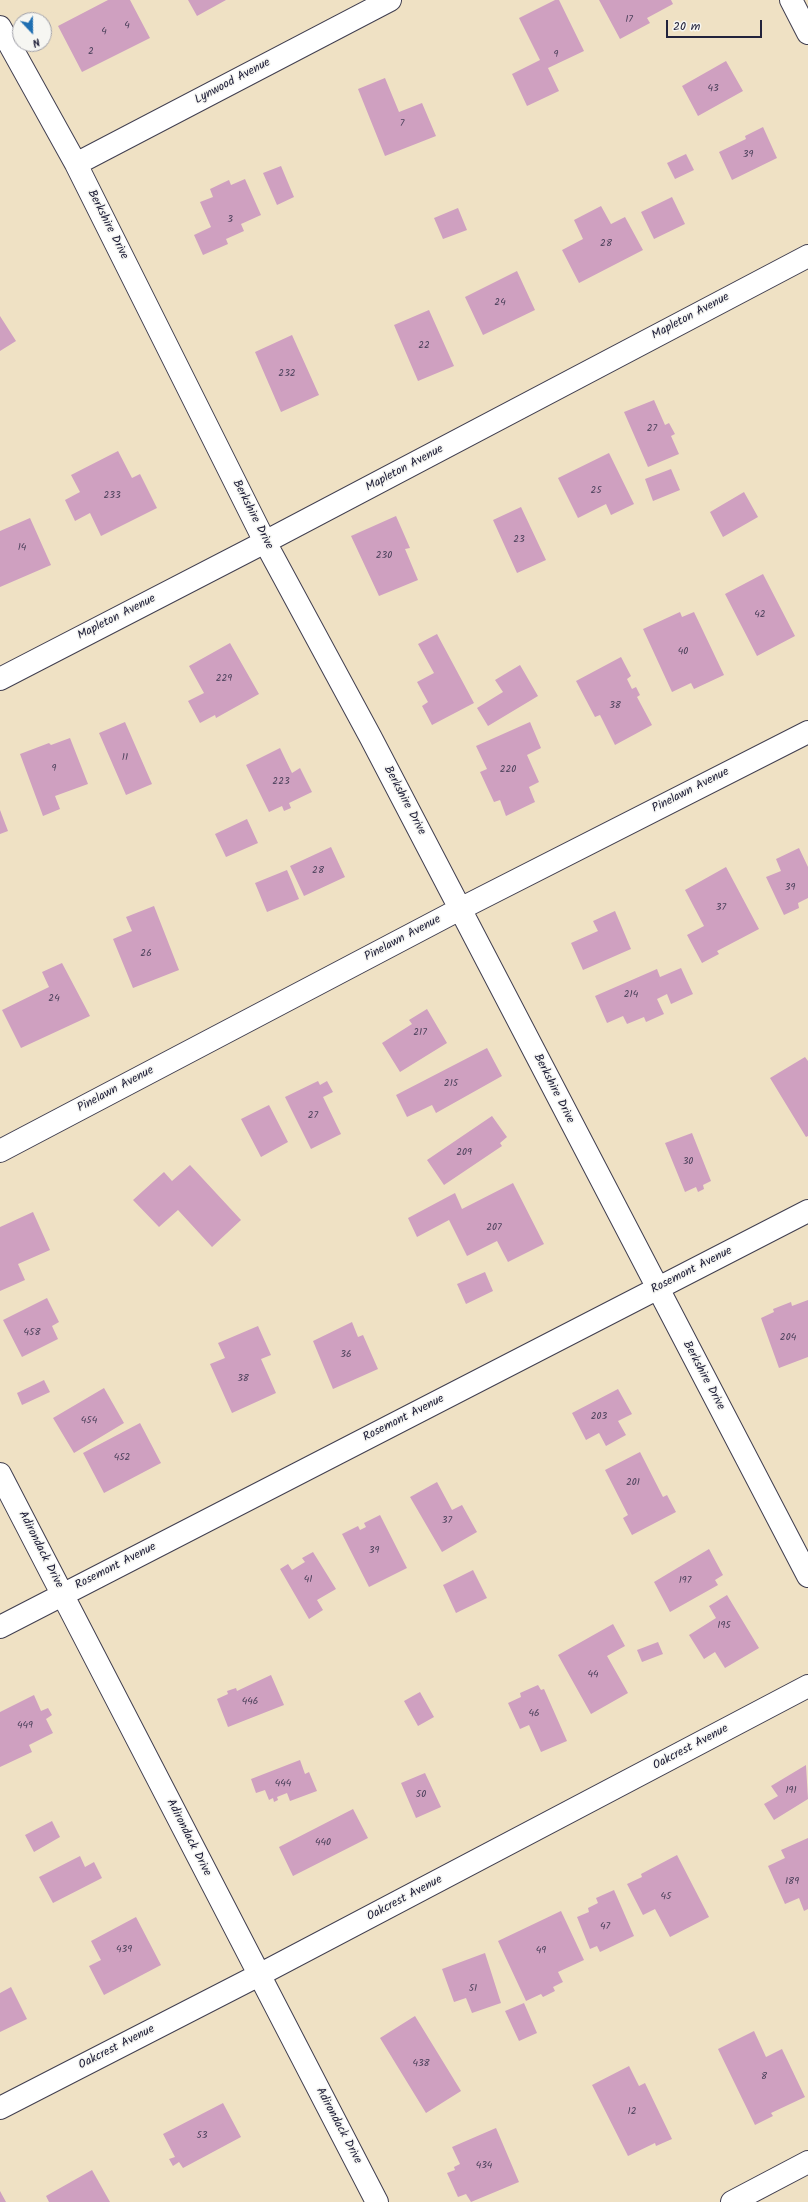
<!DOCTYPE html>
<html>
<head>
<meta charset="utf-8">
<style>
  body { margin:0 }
  #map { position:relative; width:808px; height:2202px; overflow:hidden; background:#efe1c4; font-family:Kalam,sans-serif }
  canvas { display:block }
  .north { position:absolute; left:12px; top:12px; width:40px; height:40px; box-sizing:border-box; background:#f6f6f2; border:1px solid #a1a1a9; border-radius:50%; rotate:158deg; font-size:11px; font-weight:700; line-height:16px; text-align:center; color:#22223b }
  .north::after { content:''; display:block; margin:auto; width:14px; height:18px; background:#1f6fb2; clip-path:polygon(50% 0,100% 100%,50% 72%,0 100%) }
  .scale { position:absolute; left:666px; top:20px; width:96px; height:18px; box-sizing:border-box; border:2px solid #22223b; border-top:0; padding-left:5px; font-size:12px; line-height:14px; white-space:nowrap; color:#22223b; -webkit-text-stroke:3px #f6f6f2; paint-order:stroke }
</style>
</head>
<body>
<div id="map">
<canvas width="808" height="2202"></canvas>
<div class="north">N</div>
<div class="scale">20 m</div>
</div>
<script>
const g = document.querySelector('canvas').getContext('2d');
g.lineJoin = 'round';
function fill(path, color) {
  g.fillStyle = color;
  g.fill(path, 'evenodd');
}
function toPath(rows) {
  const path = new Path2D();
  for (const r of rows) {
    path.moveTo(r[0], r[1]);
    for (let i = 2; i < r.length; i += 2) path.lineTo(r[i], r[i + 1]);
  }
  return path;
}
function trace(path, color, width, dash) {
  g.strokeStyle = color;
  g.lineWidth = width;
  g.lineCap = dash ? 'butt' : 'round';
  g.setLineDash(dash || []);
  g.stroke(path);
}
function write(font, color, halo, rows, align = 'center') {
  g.font = font + ' Kalam,sans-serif';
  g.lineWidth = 3;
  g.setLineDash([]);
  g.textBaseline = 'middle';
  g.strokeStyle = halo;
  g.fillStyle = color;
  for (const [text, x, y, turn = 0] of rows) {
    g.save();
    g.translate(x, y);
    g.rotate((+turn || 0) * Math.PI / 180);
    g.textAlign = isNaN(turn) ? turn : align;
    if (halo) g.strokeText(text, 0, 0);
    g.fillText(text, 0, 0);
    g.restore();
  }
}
fill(toPath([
  [108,0,130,0,150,38,82,72,58,26],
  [188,0,226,0,197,16],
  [555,0,559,0,584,51,548,68,559,91,527,106,512,74,540,60,519,18],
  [599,0,671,0,673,4,647,18,650,23,620,39],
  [726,61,743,91,698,116,682,86],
  [385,78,399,112,422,103,436,136,385,156,358,89],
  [763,127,777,158,732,180,719,152,746,139,745,136],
  [686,154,694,170,675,179,667,163],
  [281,166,294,197,277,205,263,173],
  [245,179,261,215,241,224,244,231,226,239,228,244,203,255,194,235,211,227,200,202,213,197,210,189,229,180,231,185],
  [672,197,685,224,654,239,641,212],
  [601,206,611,224,625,217,643,250,579,283,562,250,583,239,574,220],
  [458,208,467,230,443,239,434,218],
  [517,271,535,310,483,335,465,297],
  [429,310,454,366,418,381,394,325],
  [0,316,16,341,0,351],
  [292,335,319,395,281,412,255,352],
  [654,400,665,425,669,423,675,434,671,436,679,454,648,467,624,412],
  [118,451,132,478,140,474,157,508,101,536,90,513,75,521,65,500,80,492,71,475],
  [609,453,634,504,611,515,606,504,578,518,558,478],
  [671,469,680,490,653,501,645,479],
  [744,492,758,517,723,537,710,512],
  [521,507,546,560,517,573,493,520],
  [396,516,410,548,405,549,418,580,379,596,351,536],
  [30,518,51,565,0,587,0,531],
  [763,574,795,636,757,656,725,594],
  [680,612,682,617,694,612,724,675,694,689,691,683,672,692,643,629],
  [437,634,474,703,432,725,422,706,428,702,417,682,434,673,418,644],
  [230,643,259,694,216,718,215,715,200,723,188,701,204,693,189,666],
  [621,657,631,676,627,679,632,689,636,687,640,695,637,697,652,725,615,745,600,715,595,717,576,681],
  [520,665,538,696,488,726,477,708,503,692,495,680],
  [125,722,152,784,126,795,99,733],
  [530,722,541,748,527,755,539,782,529,787,535,802,506,816,500,800,494,802,480,772,487,769,476,746],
  [70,738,88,784,55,796,60,809,43,816,20,754,49,743,51,745],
  [280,748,292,773,300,768,312,792,289,803,291,808,284,811,282,806,269,812,246,765],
  [0,810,8,831,0,834],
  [247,819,258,843,226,857,215,834],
  [331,847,345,877,304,896,290,866],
  [799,848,808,867,808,898,798,903,799,908,784,915,766,877,781,871,776,859],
  [726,867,759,929,717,951,719,954,702,963,687,935,704,926,685,890],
  [287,870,299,899,267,912,255,883],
  [154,906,179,970,133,988,113,939,132,931,126,917],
  [615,911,631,949,583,970,571,943,598,931,593,921],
  [62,963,90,1016,21,1048,2,1010,49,987,42,972],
  [681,968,693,994,671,1004,667,994,657,999,664,1014,646,1022,644,1017,627,1024,623,1016,607,1023,595,996,657,969,660,977],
  [427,1009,447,1043,400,1072,382,1043,412,1024,409,1020],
  [487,1048,502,1076,436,1113,432,1105,407,1117,396,1095],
  [805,1057,808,1061,808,1136,806,1137,770,1078],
  [318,1081,320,1085,327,1081,333,1092,323,1097,341,1134,311,1149,285,1097],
  [269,1105,288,1142,261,1157,241,1119],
  [492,1116,507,1137,500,1143,502,1146,444,1185,427,1160],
  [692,1133,711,1181,703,1185,704,1189,698,1192,696,1187,685,1192,665,1143],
  [190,1165,241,1220,212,1247,178,1210,159,1227,133,1200,164,1172,172,1181],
  [513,1183,544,1244,508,1262,497,1241,467,1256,449,1220,417,1237,408,1218,455,1193,462,1209],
  [33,1212,50,1250,18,1264,25,1280,0,1291,0,1227],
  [485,1272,493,1291,466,1304,457,1284],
  [47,1298,59,1322,52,1326,58,1339,22,1357,3,1320],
  [808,1300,808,1357,779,1368,761,1318,774,1312,773,1309,791,1302,792,1306],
  [352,1322,358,1337,363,1335,378,1369,333,1389,313,1341],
  [258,1326,271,1355,261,1359,276,1393,232,1413,210,1364,225,1358,218,1343],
  [44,1380,50,1392,22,1405,17,1393],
  [104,1388,124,1423,74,1453,53,1418],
  [618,1389,632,1414,618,1421,626,1435,606,1446,599,1433,586,1440,572,1413],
  [140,1423,161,1463,104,1493,83,1453],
  [640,1452,663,1497,667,1495,676,1512,632,1535,623,1518,628,1515,605,1470],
  [437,1482,452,1510,462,1505,477,1532,442,1552,410,1497],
  [380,1515,407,1568,369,1587,342,1534,358,1526,360,1530,366,1527,364,1523],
  [709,1549,723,1575,715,1580,718,1585,670,1612,654,1582],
  [313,1552,336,1589,317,1600,323,1610,309,1619,280,1569,288,1564,292,1570,305,1562,302,1558],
  [473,1570,487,1598,456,1613,443,1585],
  [727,1595,759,1648,725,1668,715,1652,704,1659,689,1635,716,1618,709,1606],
  [613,1624,625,1646,607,1656,628,1693,591,1714,558,1655],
  [658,1642,663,1654,642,1662,637,1650],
  [271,1675,284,1705,228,1727,217,1699,228,1694,227,1691,236,1688,237,1691],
  [538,1685,541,1690,544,1689,567,1741,541,1752,529,1725,520,1729,508,1703,521,1697,520,1693],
  [420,1692,434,1717,418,1726,404,1701],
  [34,1695,41,1711,48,1708,52,1715,46,1719,53,1733,29,1745,32,1752,0,1767,0,1712],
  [300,1760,305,1774,309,1772,317,1791,290,1801,287,1793,277,1797,278,1800,274,1802,273,1798,269,1800,265,1790,256,1793,251,1779],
  [806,1765,808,1799,774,1820,764,1804,778,1796,771,1786],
  [425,1773,441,1807,416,1818,401,1783],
  [353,1809,368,1838,293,1876,279,1847],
  [52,1821,60,1837,34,1852,25,1835],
  [808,1838,808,1909,804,1911,799,1898,785,1904,768,1866,785,1858,781,1850],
  [677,1855,709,1917,670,1937,655,1909,643,1915,627,1884,642,1877,641,1874],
  [80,1856,85,1867,94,1862,102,1878,53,1903,39,1877],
  [614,1890,634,1936,600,1952,597,1946,590,1949,577,1917,589,1912,588,1908,598,1903,596,1898],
  [561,1911,584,1960,558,1972,563,1982,553,1987,555,1991,543,1997,541,1994,526,2001,498,1941],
  [136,1917,161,1965,104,1995,89,1966,101,1960,91,1941],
  [485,1953,501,2003,472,2013,466,1998,454,2002,442,1969],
  [11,1987,27,2019,0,2032,0,1993],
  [524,2003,537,2033,519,2041,505,2011],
  [415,2016,461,2091,426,2113,380,2038],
  [754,2031,766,2057,782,2049,805,2097,771,2113,773,2116,755,2125,718,2049],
  [629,2066,639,2086,645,2083,672,2139,656,2146,655,2143,628,2156,592,2085],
  [223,2103,241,2137,183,2168,179,2162,173,2166,169,2159,175,2157,163,2134],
  [496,2128,519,2182,471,2202,466,2194,458,2197,447,2173,455,2170,454,2167,460,2164,452,2147],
  [92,2170,110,2202,49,2202,46,2196],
  [0,2191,6,2202,0,2202]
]), '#cfa0c0');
const street = toPath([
  [791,0,808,33],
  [0,27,76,164,265,542,371,738,808,1576],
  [76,164,390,0],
  [0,679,265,542,808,256],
  [0,1151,460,909,808,732],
  [0,1474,377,2202],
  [0,1627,808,1211],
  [0,2108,259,1975,808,1686],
  [732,2202,808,2162]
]);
trace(street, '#413f50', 24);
trace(street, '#fff', 22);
write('10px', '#4d425c', null, [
  ["17",629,20],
  ["4",127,26],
  ["4",104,32],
  ["2",91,52],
  ["9",556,55],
  ["43",713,89],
  ["7",402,124],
  ["39",748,155],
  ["3",230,220],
  ["28",606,244],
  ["24",500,303],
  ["22",424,346],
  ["232",287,374],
  ["27",652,429],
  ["25",596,491],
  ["233",112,496],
  ["23",519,540],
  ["14",22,548],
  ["230",384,556],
  ["42",760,615],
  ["40",683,652],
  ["229",224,679],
  ["38",615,706],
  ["11",125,758],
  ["9",54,769],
  ["220",508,770],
  ["223",281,782],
  ["28",318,871],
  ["39",790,888],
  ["37",721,908],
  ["26",146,954],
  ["214",631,995],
  ["24",54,999],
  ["217",420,1033],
  ["215",451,1084],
  ["27",313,1116],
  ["209",464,1153],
  ["30",688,1162],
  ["207",494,1228],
  ["458",32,1333],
  ["204",788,1338],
  ["36",346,1355],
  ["38",243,1379],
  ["203",599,1417],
  ["454",89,1421],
  ["452",122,1458],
  ["201",633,1483],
  ["37",447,1521],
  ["39",374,1551],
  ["41",308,1580],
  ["197",685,1581],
  ["195",724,1626],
  ["44",593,1675],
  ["446",250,1702],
  ["46",534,1714],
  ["449",25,1726],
  ["444",283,1784],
  ["191",791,1791],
  ["50",421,1795],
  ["440",323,1843],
  ["189",792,1882],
  ["45",666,1897],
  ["47",605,1927],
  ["439",124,1950],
  ["49",541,1951],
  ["51",473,1989],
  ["438",421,2064],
  ["8",764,2077],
  ["12",632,2112],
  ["53",202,2136],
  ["434",484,2166]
]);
write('12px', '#22223b', '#f6f6f2', [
  ["Lynwood Avenue",233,82,-28],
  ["Berkshire Drive",107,225,63],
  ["Mapleton Avenue",691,317,-28],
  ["Mapleton Avenue",405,469,-28],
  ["Berkshire Drive",252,515,63],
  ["Mapleton Avenue",117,618,-27],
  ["Pinelawn Avenue",691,791,-27],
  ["Berkshire Drive",404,801,62],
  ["Pinelawn Avenue",403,939,-28],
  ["Berkshire Drive",553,1089,63],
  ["Pinelawn Avenue",116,1090,-28],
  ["Rosemont Avenue",692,1271,-27],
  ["Berkshire Drive",703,1376,62],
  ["Rosemont Avenue",404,1419,-27],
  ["Adirondack Drive",40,1550,63],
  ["Rosemont Avenue",116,1567,-27],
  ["Oakcrest Avenue",691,1748,-28],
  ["Adirondack Drive",188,1838,63],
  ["Oakcrest Avenue",405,1899,-28],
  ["Oakcrest Avenue",117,2048,-27],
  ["Adirondack Drive",338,2126,62]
]);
</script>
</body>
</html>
